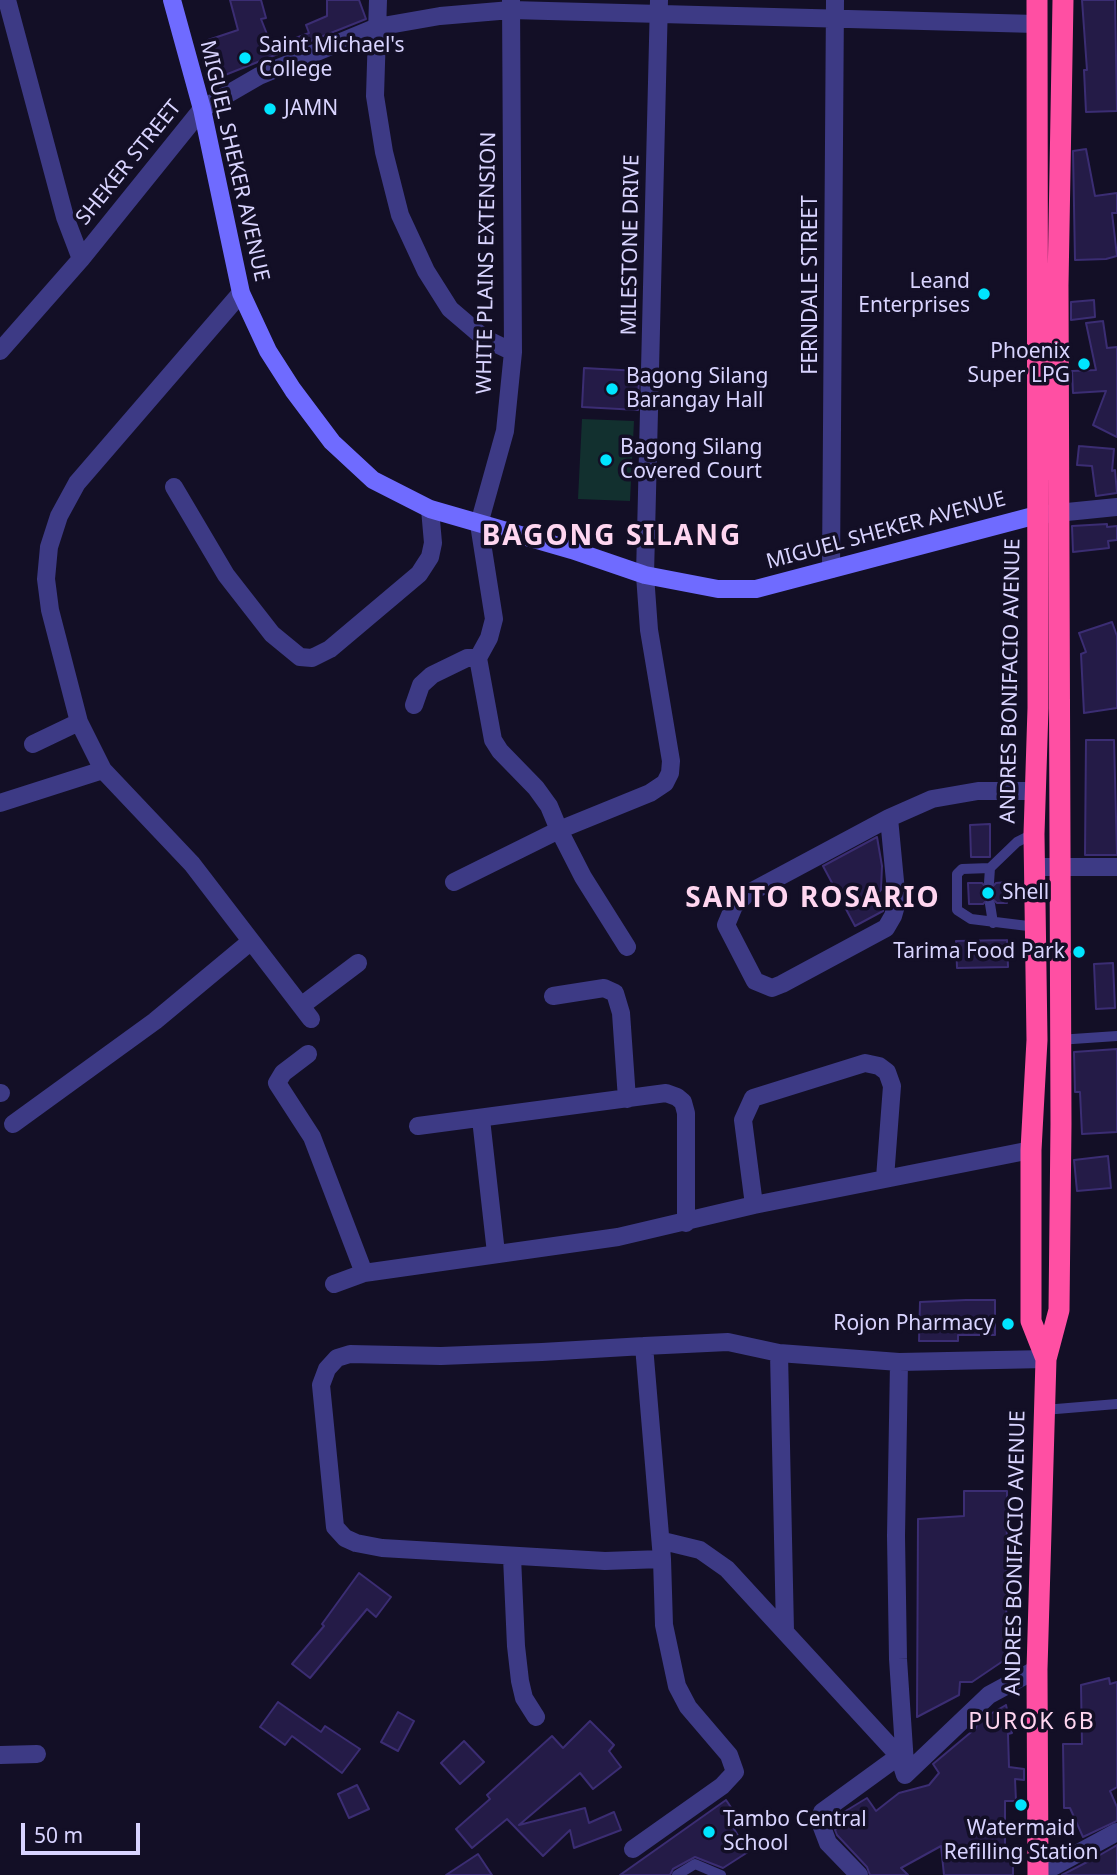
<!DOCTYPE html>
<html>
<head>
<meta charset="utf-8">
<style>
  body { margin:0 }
  #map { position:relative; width:1117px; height:1875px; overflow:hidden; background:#130f26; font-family:"Noto Sans",sans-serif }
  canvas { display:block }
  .scale { position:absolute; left:21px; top:1823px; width:119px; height:32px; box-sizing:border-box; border:4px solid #d9d4ff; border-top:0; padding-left:9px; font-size:21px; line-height:24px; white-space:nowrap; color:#d9d4ff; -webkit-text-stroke:5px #130f26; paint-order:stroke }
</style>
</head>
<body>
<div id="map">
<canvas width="1117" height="1875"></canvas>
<div class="scale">50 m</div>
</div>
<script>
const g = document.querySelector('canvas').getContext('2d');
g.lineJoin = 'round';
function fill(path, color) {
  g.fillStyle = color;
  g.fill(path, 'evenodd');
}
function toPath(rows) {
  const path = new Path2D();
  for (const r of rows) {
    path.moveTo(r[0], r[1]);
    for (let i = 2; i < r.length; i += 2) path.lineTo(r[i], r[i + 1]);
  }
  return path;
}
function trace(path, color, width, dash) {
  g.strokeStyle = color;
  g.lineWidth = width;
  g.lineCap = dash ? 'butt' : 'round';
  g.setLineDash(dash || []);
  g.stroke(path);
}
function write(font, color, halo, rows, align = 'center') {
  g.font = font + ' "Noto Sans",sans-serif';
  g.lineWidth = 7;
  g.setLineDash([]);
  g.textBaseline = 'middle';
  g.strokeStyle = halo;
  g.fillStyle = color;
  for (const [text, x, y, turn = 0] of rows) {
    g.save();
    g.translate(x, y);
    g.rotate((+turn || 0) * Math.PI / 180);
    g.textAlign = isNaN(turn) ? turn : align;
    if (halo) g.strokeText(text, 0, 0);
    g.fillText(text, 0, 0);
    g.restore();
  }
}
fill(toPath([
  [582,419,634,421,630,501,578,499]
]), '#12302f');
const building = toPath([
  [230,0,261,0,266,18,261,19,272,47,309,33,306,25,327,16,327,0,359,0,366,19,220,77,208,40,238,30,230,0],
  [1082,0,1115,0,1117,111,1086,112,1084,70,1087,70,1082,0],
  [1086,149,1095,196,1117,193,1117,213,1112,213,1117,256,1106,259,1075,260,1073,151,1086,149],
  [1094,300,1095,317,1071,320,1071,302,1094,300],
  [1103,321,1107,348,1117,347,1117,437,1093,425,1106,391,1073,393,1072,371,1096,370,1086,323,1103,321],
  [584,368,639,371,638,410,582,407,584,368],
  [1079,446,1114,449,1112,471,1115,470,1117,493,1096,496,1092,466,1077,465,1079,446],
  [1107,524,1107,527,1117,526,1117,540,1108,541,1109,548,1073,552,1072,526,1107,524],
  [1112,622,1117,636,1117,708,1084,713,1081,654,1086,652,1079,633,1112,622],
  [1086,740,1114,740,1117,855,1085,855,1086,740],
  [990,824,990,857,971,857,970,825,990,824],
  [877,837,882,866,881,890,877,895,884,906,883,911,855,926,823,866,877,837],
  [1007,882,1007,903,997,903,990,897,983,904,969,904,968,883,982,883,989,890,996,883,1007,882],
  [1007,940,1008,967,957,968,956,941,1007,940],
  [1113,963,1115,1008,1096,1009,1094,964,1113,963],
  [1117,1049,1117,1132,1082,1134,1080,1092,1075,1092,1074,1052,1117,1049],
  [1108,1156,1111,1188,1077,1191,1074,1160,1108,1156],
  [966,1300,995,1300,995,1335,958,1335,958,1341,919,1341,920,1302,966,1300],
  [964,1491,1007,1491,1006,1659,972,1682,960,1682,959,1695,917,1717,918,1519,964,1516,964,1491],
  [359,1573,391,1597,376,1617,367,1609,310,1678,292,1664,324,1626,322,1624,359,1573],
  [1109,1678,1110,1684,1117,1682,1117,1787,1110,1791,1117,1807,1117,1821,1083,1837,1070,1808,1064,1808,1063,1744,1082,1744,1081,1685,1109,1678],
  [278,1702,321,1732,325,1726,360,1749,342,1773,292,1736,285,1745,260,1727,278,1702],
  [1006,1705,1012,1733,1008,1734,1009,1767,1024,1769,1024,1780,1015,1779,1016,1801,1005,1801,1005,1861,1013,1861,1013,1875,944,1875,941,1846,901,1868,908,1875,870,1875,867,1867,837,1835,835,1830,849,1819,844,1812,867,1798,876,1811,899,1793,929,1785,939,1773,933,1764,976,1728,978,1721,1006,1705],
  [398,1712,414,1721,398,1751,381,1742,398,1712],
  [590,1721,614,1745,609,1751,621,1767,593,1789,580,1773,519,1825,585,1808,589,1823,614,1812,621,1830,574,1848,570,1830,543,1856,507,1819,472,1848,456,1829,490,1799,487,1795,552,1736,563,1748,590,1721],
  [464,1741,484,1762,460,1784,441,1763,464,1741],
  [357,1785,369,1809,349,1818,338,1794,357,1785],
  [726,1800,739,1819,731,1824,748,1852,723,1868,695,1857,673,1869,670,1875,620,1875,726,1800],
  [1117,1845,1117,1875,1062,1875,1093,1859,1117,1845],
  [478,1854,492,1875,446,1875,478,1854]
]);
fill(building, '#241b47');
trace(building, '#3b2d73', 2);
trace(toPath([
  [1033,834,1017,842,990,868,962,869,957,874,957,910,971,919,1036,927],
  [989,883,990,868],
  [990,904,993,923],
  [1058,1040,1117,1036],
  [1044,1410,1117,1404],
  [677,1875,695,1864,721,1875]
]), '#3d3a85', 10);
trace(toPath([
  [7,0,65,217,81,259],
  [378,0,375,96,384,152,400,215,426,271,450,309,484,338,513,352],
  [241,293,77,483,59,516,49,547,46,579,50,610,79,722,103,770,192,864,311,1019],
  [0,351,81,259,202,109,259,76,377,27,440,16,511,10,1036,24],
  [174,487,226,575,272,634,300,657,312,658,330,649,419,574,430,557,433,543,430,509],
  [1047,514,1117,507],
  [831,569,835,0],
  [414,705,421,685,432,675,467,658,478,658,489,638,494,619,479,524,505,431,513,352,511,0],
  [33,744,79,722],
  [0,803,103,770],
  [889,818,897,902,893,916,886,928,782,984,772,988,755,981,726,925,734,906,747,894,889,818,932,799,978,791,1034,791],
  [1035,867,1117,867],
  [454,882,559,830,549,806,536,788,500,751,493,740,478,658],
  [627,947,583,877,559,830,650,793,665,783,670,773,671,761,649,630,645,575,659,0],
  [553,996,604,988,615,993,621,1013,627,1099],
  [301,1006,358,963],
  [308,1054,283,1073,277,1083,312,1137,364,1273],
  [0,1093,1,1093],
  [481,1119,496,1253],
  [13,1124,155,1021,250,942],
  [418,1126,666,1093,677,1097,683,1102,686,1113,686,1223],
  [754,1205,743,1120,753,1098,865,1063,879,1066,887,1072,892,1086,885,1178],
  [334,1284,364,1273,618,1237,754,1205,1031,1150],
  [644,1346,662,1559,605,1561,382,1548,356,1543,345,1538,335,1527,321,1385,327,1369,337,1358,350,1354,441,1356,542,1352,644,1346,728,1342,779,1353,899,1362,1046,1359],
  [779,1353,785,1631],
  [899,1362,896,1536,898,1659,905,1764],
  [663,1541,700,1550,727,1569,899,1756,905,1775,989,1695,1037,1669],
  [512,1557,516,1646,520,1681,524,1698,536,1717],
  [0,1755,37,1754],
  [633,1849,722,1786,735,1772,729,1755,688,1707,677,1686,664,1625,662,1559],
  [859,1875,828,1843,820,1822,822,1812,899,1756],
  [1038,1875,1117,1832]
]), '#3d3a85', 18);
trace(toPath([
  [172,0,202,109,241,293,268,351,293,390,332,442,373,480,430,509,572,550,645,575,718,589,756,589,1037,515]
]), '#6f6bff', 18);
trace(toPath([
  [1037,0,1038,708,1034,834,1037,1040,1031,1150,1031,1321,1046,1359],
  [1038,1875,1037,1669,1046,1359,1059,1310,1061,1124,1058,285,1063,0]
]), '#ff4fa3', 21);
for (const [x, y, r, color] of [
  [245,58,7,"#00e5ff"],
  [270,109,7,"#00e5ff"],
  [984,294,7,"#00e5ff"],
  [1084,364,7,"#00e5ff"],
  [612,389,7,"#00e5ff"],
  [606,460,7,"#00e5ff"],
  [988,893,7,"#00e5ff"],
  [1079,952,7,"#00e5ff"],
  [1008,1324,7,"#00e5ff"],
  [1021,1805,7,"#00e5ff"],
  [709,1832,7,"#00e5ff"]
]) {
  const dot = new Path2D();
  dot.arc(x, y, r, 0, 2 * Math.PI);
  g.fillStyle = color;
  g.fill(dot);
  trace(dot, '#130f26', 2.5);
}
write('21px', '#d9d4ff', '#130f26', [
  ["Saint Michael's",259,46],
  ["College",259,70],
  ["JAMN",284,109],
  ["Leand",970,282,"right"],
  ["Enterprises",970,306,"right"],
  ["Phoenix",1070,352,"right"],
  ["Super LPG",1070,376,"right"],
  ["Bagong Silang",626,377],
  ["Barangay Hall",626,401],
  ["Bagong Silang",620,448],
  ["Covered Court",620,472],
  ["Shell",1002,893],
  ["Tarima Food Park",1065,952,"right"],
  ["Rojon Pharmacy",994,1324,"right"],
  ["Tambo Central",723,1820],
  ["School",723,1844],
  ["Watermaid",1021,1829,"center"],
  ["Refilling Station",1021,1853,"center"]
], 'left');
write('21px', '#d9d4ff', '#130f26', [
  ["MIGUEL SHEKER AVENUE",234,161,77],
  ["SHEKER STREET",129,163,-51],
  ["MILESTONE DRIVE",631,245,-89],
  ["WHITE PLAINS EXTENSION",487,263,-89],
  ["FERNDALE STREET",811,285,-90],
  ["MIGUEL SHEKER AVENUE",886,531,-15],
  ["ANDRES BONIFACIO AVENUE",1011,681,-89],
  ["ANDRES BONIFACIO AVENUE",1016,1553,-89]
]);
g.letterSpacing = '2px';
write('23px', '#ffd6f0', '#130f26', [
  ["PUROK 6B",1032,1722]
]);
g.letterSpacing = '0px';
g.letterSpacing = '2px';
write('bold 28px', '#ffd6f0', '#130f26', [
  ["BAGONG SILANG",612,537],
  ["SANTO ROSARIO",813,899]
]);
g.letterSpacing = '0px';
</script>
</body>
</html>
